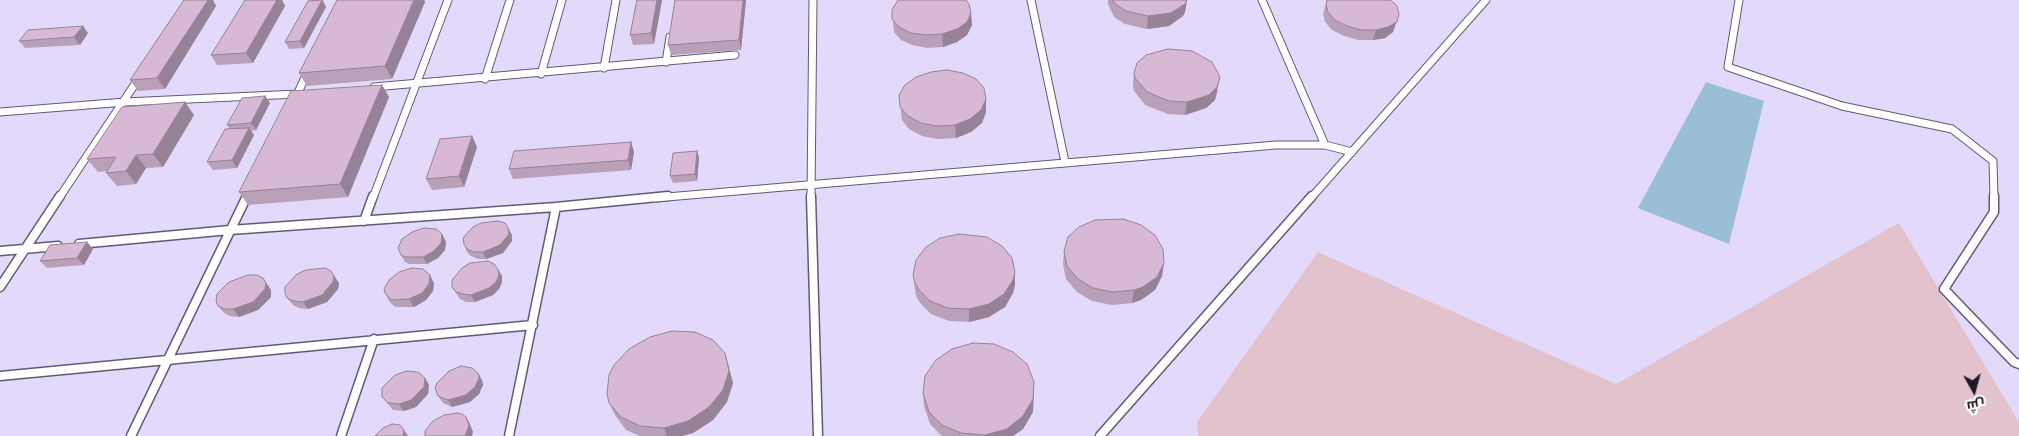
<!DOCTYPE html>
<html>
<head>
<meta charset="utf-8">
<style>
  body { margin:0 }
  #map { position:relative; width:2019px; height:436px; overflow:hidden; background:#e3dafb; font-family:"PT Sans",Cairo,sans-serif }
  canvas { display:block }
  .north { position:absolute; left:1949px; top:366px; width:50px; height:50px; -webkit-text-stroke:4px #fff; paint-order:stroke; rotate:173deg; font-size:14px; font-weight:700; line-height:20px; text-align:center; color:#1e1a26 }
  .north::after { content:''; display:block; margin:auto; width:18px; height:22px; background:#1e1a26; clip-path:polygon(50% 0,100% 100%,50% 72%,0 100%) }
</style>
</head>
<body>
<div id="map">
<canvas width="2019" height="436"></canvas>
<div class="north">ش</div>
</div>
<script>
const g = document.querySelector('canvas').getContext('2d');
g.lineJoin = 'round';
function fill(path, color) {
  g.fillStyle = color;
  g.fill(path, 'evenodd');
}
function toPath(rows) {
  const path = new Path2D();
  for (const r of rows) {
    path.moveTo(r[0], r[1]);
    for (let i = 2; i < r.length; i += 2) path.lineTo(r[i], r[i + 1]);
  }
  return path;
}
function trace(path, color, width, dash) {
  g.strokeStyle = color;
  g.lineWidth = width;
  g.lineCap = dash ? 'butt' : 'round';
  g.setLineDash(dash || []);
  g.stroke(path);
}
fill(toPath([
  [1899,223,2019,422,2019,436,1198,436,1197,422,1318,252,1616,384]
]), '#e2c3cd');
fill(toPath([
  [1706,82,1764,101,1729,244,1638,208]
]), '#9abed6');
const serviceFar1 = toPath([
  [1031,0,1065,162],
  [1262,0,1325,145],
  [1739,0,1728,67,1842,106,1952,129,1993,161,1994,198],
  [666,62,670,37],
  [604,68,616,0],
  [541,74,562,0],
  [485,79,510,0],
  [374,87,735,55],
  [296,97,308,71],
  [0,112,125,102,298,94],
  [59,198,139,78],
  [247,198,249,193],
  [373,198,448,0],
  [655,198,1276,145,1325,145,1352,152],
  [811,198,813,0],
  [1311,198,1486,0]
]);
const service = toPath([
  [811,196,818,436],
  [1994,196,1994,212,1944,289,2014,362,2019,364],
  [364,221,373,196],
  [79,244,230,230,556,207,668,196],
  [0,251,58,246],
  [0,287,60,196],
  [0,376,533,325],
  [131,436,247,196],
  [341,436,374,339],
  [509,436,556,207],
  [1100,436,1312,196]
]);
trace(serviceFar1, '#615975', 9);
trace(service, '#615975', 11);
trace(serviceFar1, '#fff', 7);
trace(service, '#fff', 8);
fill(toPath([
  [184,0,213,0,216,6,165,89,138,91,130,80],
  [245,0,282,0,285,6,253,63,217,65,211,55],
  [323,0,326,7,304,48,289,49,285,42],
  [337,0,424,0,425,2,392,79,307,86,299,73],
  [637,0,662,0,654,44,633,45,630,35],
  [675,0,746,0,741,50,671,55,668,45],
  [1108,0,1187,0,1185,12,1183,16,1169,26,1147,29,1125,24,1114,17,1108,4],
  [1326,4,1399,14,1393,32,1385,38,1373,40,1358,40,1344,36,1332,30,1325,22,1323,14],
  [892,10,971,13,972,25,967,35,957,42,943,47,927,48,912,45,901,40,894,32],
  [88,33,80,45,25,48,19,41],
  [1134,73,1218,90,1215,100,1206,108,1185,115,1168,114,1145,105,1134,91,1133,85],
  [382,85,389,97,348,197,248,205,239,192],
  [899,95,986,112,982,123,971,132,956,138,938,139,922,136,909,129,902,120],
  [265,96,270,103,256,130,251,131,254,135,237,168,213,170,207,162,230,129,227,125],
  [194,115,163,167,146,168,136,184,117,186,106,173,107,171,98,172,87,159],
  [472,136,477,147,464,187,432,190,426,179],
  [631,142,634,152,631,170,513,179,509,169],
  [697,151,699,158,697,181,673,183,670,176],
  [442,234,446,242,445,250,438,258,427,264,409,264,405,262,401,255],
  [512,235,512,241,503,253,486,259,478,259,471,256,467,252,464,244],
  [87,242,93,249,84,265,47,268,40,261],
  [1064,251,1164,263,1162,276,1155,290,1141,300,1132,303,1112,305,1092,301,1077,292,1066,279,1063,264],
  [1015,272,1015,285,1013,293,1005,307,989,317,969,322,949,321,931,314,920,303,916,296,913,275],
  [502,276,502,282,499,289,493,295,475,302,466,302,460,299,452,287],
  [263,278,271,290,271,297,258,310,239,317,230,316,224,313,218,306],
  [339,283,338,289,327,302,308,309,299,308,293,305,287,298],
  [434,283,433,291,426,300,414,307,395,307,389,301,385,293],
  [725,353,733,383,727,402,713,420,693,433,682,436,640,436,626,430,615,415,609,403],
  [425,378,429,385,428,394,416,407,404,411,393,410,382,397],
  [482,380,483,385,479,394,470,402,452,407,443,403,438,396],
  [923,393,1034,394,1033,412,1023,429,1013,436,942,436,930,424,924,406]
]), '#b99fb8');
fill(toPath([
  [208,0,213,0,216,6,165,89,157,78],
  [277,0,282,0,285,6,253,63,246,53],
  [322,0,326,7,304,48,300,41],
  [414,0,424,0,425,2,392,79,385,66],
  [657,0,662,0,654,44,651,33],
  [743,0,746,0,741,50,739,40],
  [1187,0,1185,12,1183,16,1169,26,1147,29,1148,16],
  [971,13,972,25,967,35,957,42,943,47,942,34],
  [1399,14,1393,32,1385,38,1373,40,1376,30],
  [83,26,88,33,80,45,74,37],
  [1220,77,1215,100,1206,108,1185,115,1187,102],
  [382,85,389,97,348,197,340,184],
  [265,96,270,103,256,130,251,123],
  [986,99,986,112,982,123,971,132,956,138,955,125],
  [185,102,194,115,163,167,153,154],
  [249,128,254,135,237,168,232,160],
  [472,136,477,147,464,187,459,176],
  [631,142,634,152,631,170,628,160],
  [697,151,699,158,697,181,695,174],
  [136,155,146,168,136,184,126,171],
  [508,228,512,235,512,241,503,253,486,259,483,252],
  [442,234,446,242,445,250,438,258,427,264,423,257],
  [87,242,93,249,84,265,77,258],
  [1164,263,1162,276,1155,290,1141,300,1132,303,1134,290],
  [498,269,502,276,502,282,499,289,493,295,475,302,471,295],
  [331,271,339,283,338,289,327,302,308,309,303,302],
  [1015,272,1015,285,1013,293,1005,307,989,317,969,322,969,309],
  [430,275,434,283,433,291,426,300,414,307,409,299],
  [263,278,271,290,271,297,258,310,239,317,233,309],
  [725,353,733,383,727,402,713,420,693,433,682,436,667,436,664,428],
  [478,373,482,380,483,385,479,394,470,402,452,407,448,400],
  [425,378,429,385,428,394,416,407,404,411,399,404],
  [1034,382,1033,412,1023,429,1013,436,985,436,985,435],
  [466,417,470,424,473,432,472,436,465,436],
  [404,430,408,436,403,436]
]), '#968296');
const building = toPath([
  [184,0,208,0,157,78,130,80,184,0],
  [245,0,277,0,246,53,211,55,245,0],
  [322,0,300,41,285,42,308,1,322,0],
  [337,0,414,0,385,66,299,73,337,0],
  [637,0,657,0,651,33,630,35,637,0],
  [675,0,743,0,739,40,668,45,675,0],
  [898,0,966,0,969,4,971,13,967,22,957,29,942,34,926,35,911,33,899,27,892,19,892,10,898,0],
  [1113,0,1187,0,1185,4,1171,13,1148,16,1126,11,1115,4,1113,0],
  [1327,0,1391,0,1397,6,1399,14,1397,22,1388,27,1376,30,1361,30,1347,26,1335,20,1328,12,1326,4,1327,0],
  [83,26,74,37,19,41,28,30,83,26],
  [1168,49,1192,51,1212,62,1220,77,1217,87,1209,95,1187,102,1169,101,1147,92,1135,78,1134,73,1137,63,1146,55,1168,49],
  [947,70,963,73,976,79,984,88,986,99,981,110,970,119,955,125,937,126,921,123,908,116,900,107,899,95,905,85,916,77,931,72,947,70],
  [382,85,340,184,239,192,291,91,382,85],
  [265,96,251,123,227,125,242,98,265,96],
  [185,102,153,154,136,155,126,171,106,173,116,157,87,159,122,107,185,102],
  [249,128,232,160,207,162,225,129,249,128],
  [472,136,459,176,426,179,440,139,472,136],
  [631,142,628,160,509,169,514,151,631,142],
  [697,151,695,174,670,176,673,153,697,151],
  [1123,219,1141,225,1155,235,1163,249,1164,263,1157,277,1143,287,1134,290,1113,292,1093,288,1078,279,1067,266,1064,251,1068,237,1079,227,1095,220,1123,219],
  [498,221,505,223,508,228,509,234,500,245,483,252,474,252,467,249,464,244,463,238,473,227,481,223,498,221],
  [424,228,436,229,442,234,441,243,434,251,423,257,405,257,401,255,398,248,402,239,412,232,424,228],
  [959,234,987,237,1002,246,1012,258,1015,272,1013,280,1004,294,989,304,969,309,948,308,930,301,919,290,915,283,913,275,916,260,926,247,940,238,959,234],
  [87,242,77,258,40,261,50,245,87,242],
  [488,261,494,264,498,269,499,275,496,282,489,288,471,295,463,294,456,292,452,287,452,280,462,268,470,263,488,261],
  [325,268,331,271,334,276,333,282,322,295,303,302,294,301,287,298,285,293,285,287,297,274,306,270,325,268],
  [412,268,423,269,430,275,429,284,422,293,409,299,391,300,385,293,384,289,389,280,399,272,412,268],
  [248,275,257,275,263,278,266,283,265,289,253,302,233,309,225,309,218,306,216,301,217,294,229,282,248,275],
  [672,331,695,332,713,340,725,353,729,371,723,390,709,407,688,421,664,428,640,426,621,417,609,403,607,394,609,375,614,365,629,349,650,337,672,331],
  [973,343,994,344,1013,352,1027,364,1034,382,1033,399,1023,416,1007,429,985,435,961,433,942,425,929,412,923,393,925,376,936,360,952,349,973,343],
  [461,366,472,368,478,373,479,378,475,387,466,395,448,400,438,396,435,388,437,383,449,371,461,366],
  [407,371,418,372,425,378,424,387,411,400,399,404,388,403,382,397,382,388,395,375,407,371],
  [457,413,462,414,466,417,469,425,465,436,425,436,425,431,433,421,444,415,457,413],
  [392,424,400,425,404,430,403,436,375,436,383,428,392,424]
]);
fill(building, '#d7b9d6');
trace(building, '#968296', 1);
</script>
</body>
</html>
